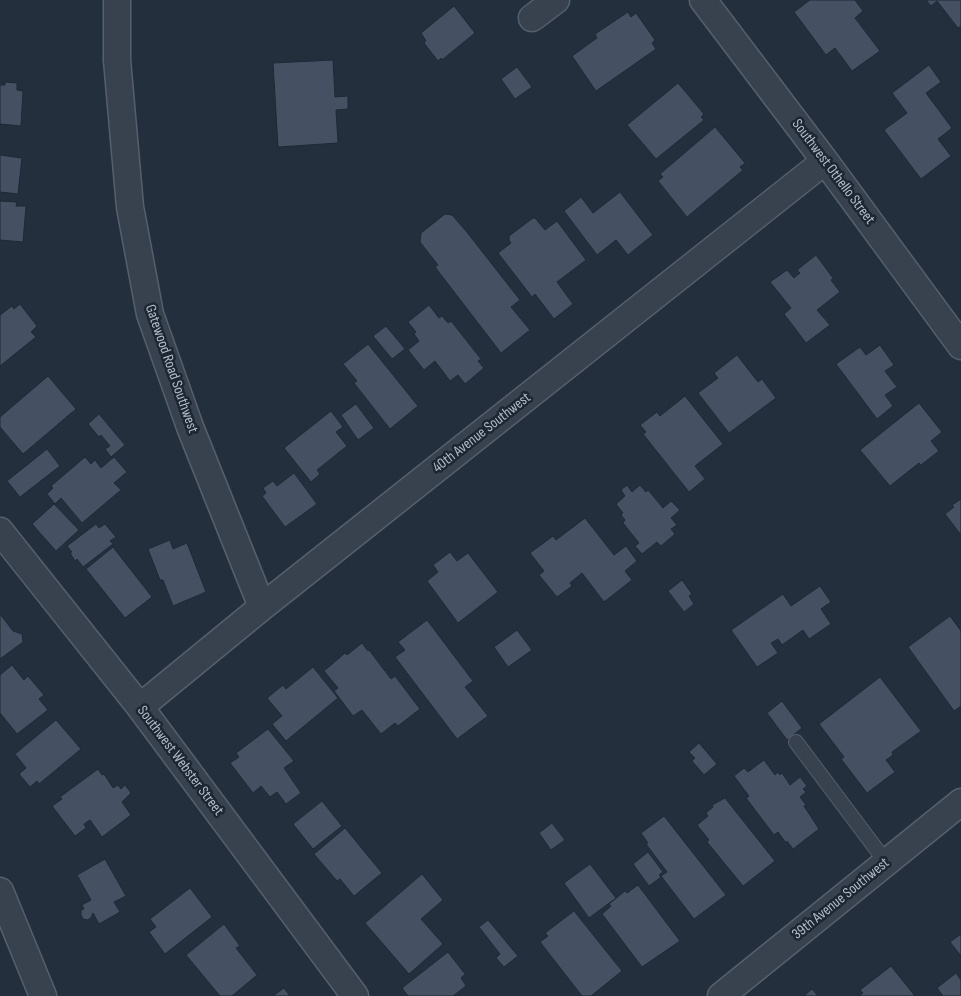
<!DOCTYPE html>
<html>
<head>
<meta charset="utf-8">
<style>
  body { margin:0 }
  canvas { display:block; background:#242f3e }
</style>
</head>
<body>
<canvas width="961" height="996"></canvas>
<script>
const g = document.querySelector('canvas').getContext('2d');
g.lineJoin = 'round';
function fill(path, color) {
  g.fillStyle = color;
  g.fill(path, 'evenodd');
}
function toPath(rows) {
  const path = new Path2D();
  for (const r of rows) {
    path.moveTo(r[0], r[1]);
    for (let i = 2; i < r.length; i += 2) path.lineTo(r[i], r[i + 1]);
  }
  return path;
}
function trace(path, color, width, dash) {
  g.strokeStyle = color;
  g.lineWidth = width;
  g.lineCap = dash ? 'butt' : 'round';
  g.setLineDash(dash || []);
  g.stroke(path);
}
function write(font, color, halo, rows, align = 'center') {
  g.font = font + ' "Sofia Sans Condensed",sans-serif';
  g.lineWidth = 5;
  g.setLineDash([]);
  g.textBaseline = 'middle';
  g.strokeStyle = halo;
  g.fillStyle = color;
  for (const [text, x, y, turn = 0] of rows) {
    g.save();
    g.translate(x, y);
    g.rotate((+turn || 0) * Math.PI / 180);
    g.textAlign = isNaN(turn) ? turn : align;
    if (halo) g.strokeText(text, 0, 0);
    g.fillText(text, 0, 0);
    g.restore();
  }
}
const building = toPath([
  [810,0,855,0,863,11,855,18,880,51,852,71,835,48,826,55,794,12,810,0],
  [926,0,961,0,961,26,958,28,937,1,931,6,926,0],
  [454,6,475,33,442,60,441,58,438,61,424,43,426,41,421,33,454,6],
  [628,12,631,17,636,13,655,40,652,43,656,49,596,91,572,56,597,38,595,34,628,12],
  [333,60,335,97,348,96,348,109,336,110,338,143,278,147,273,63,333,60],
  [929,65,941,82,926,93,952,128,938,139,951,156,921,179,884,130,907,113,892,93,929,65],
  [517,67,532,87,515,99,501,79,517,67],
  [5,82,17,83,17,90,23,91,21,126,0,124,0,85,5,85,5,82],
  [678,83,704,114,701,117,704,120,656,159,627,125,678,83],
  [715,127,745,163,740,167,743,170,687,217,658,181,663,177,660,174,715,127],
  [0,155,22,158,18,194,0,192,0,155],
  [620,192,653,235,628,255,616,240,597,255,564,211,581,197,593,213,620,192],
  [0,201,17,202,16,206,26,206,23,242,0,240,0,201],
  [445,214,452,215,466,231,520,300,511,307,530,330,501,353,435,267,438,265,420,242,421,233,445,214],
  [533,218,535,218,545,230,557,221,586,260,557,282,573,304,554,319,535,294,532,297,498,253,511,243,509,240,509,236,533,218],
  [816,255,833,278,831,280,840,292,817,310,830,325,806,343,784,314,791,308,770,282,787,270,794,278,800,273,797,270,816,255],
  [20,304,37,326,31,332,36,337,0,366,0,315,12,306,14,309,20,304],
  [429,305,439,318,442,316,448,323,451,321,481,359,478,361,484,368,465,384,458,375,450,381,435,361,424,370,408,350,419,341,414,334,416,332,408,322,429,305],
  [386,326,405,349,392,359,373,336,386,326],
  [368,344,418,406,390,429,354,383,357,381,343,364,368,344],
  [880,345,894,365,885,371,897,387,885,395,893,406,877,419,836,364,860,347,866,355,880,345],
  [737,355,758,382,762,379,776,398,729,433,698,393,718,378,714,373,737,355],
  [48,376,76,409,23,454,0,427,0,417,48,376],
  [685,396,723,444,695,466,705,479,689,492,643,434,646,432,640,425,657,412,660,416,685,396],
  [919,403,942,432,931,441,939,451,921,465,919,463,890,486,860,450,919,403],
  [356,404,374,428,358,440,341,415,356,404],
  [331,411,343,427,336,432,347,446,317,470,320,474,311,482,284,448,331,411],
  [99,414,125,445,111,457,105,449,110,446,101,435,99,437,88,424,99,414],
  [47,449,60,466,20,497,7,481,47,449],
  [85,457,91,464,95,460,101,468,114,457,127,472,114,483,121,490,82,523,61,498,55,504,47,494,53,488,51,486,85,457],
  [294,473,317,504,285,527,262,496,266,493,263,488,273,481,277,486,294,473],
  [627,485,632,492,640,485,646,492,648,490,663,508,671,501,680,510,671,518,677,525,671,529,675,534,661,546,657,542,642,554,635,546,639,543,623,523,625,520,621,515,623,513,616,504,625,496,621,490,627,485],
  [961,499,961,535,945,514,954,507,952,505,961,499],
  [54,504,79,530,56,551,32,524,54,504],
  [585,518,614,555,626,546,637,561,625,571,632,580,604,602,582,573,570,583,572,586,557,597,539,575,544,571,530,553,553,536,556,540,585,518],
  [96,524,99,528,105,524,116,537,110,541,113,544,83,567,77,559,75,561,70,553,72,552,67,546,96,524],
  [170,540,173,549,187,543,206,592,173,606,163,580,160,580,148,549,170,540],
  [113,547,152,597,125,618,86,569,113,547],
  [450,552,457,561,468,553,498,592,458,623,427,581,438,572,433,565,450,552],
  [682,580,692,594,689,596,694,604,684,612,668,591,682,580],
  [820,586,831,602,821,609,831,624,809,639,803,630,782,645,778,639,771,643,778,653,757,667,731,630,783,594,791,606,820,586],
  [0,614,13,631,22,634,23,642,0,659,0,614],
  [950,616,961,631,961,706,954,711,908,647,950,616],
  [427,620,473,681,465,687,488,716,457,739,395,657,405,650,398,642,427,620],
  [517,630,532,650,508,667,494,647,517,630],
  [362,643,368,651,369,650,391,679,395,676,420,709,398,726,395,723,381,734,362,710,353,716,334,691,338,688,324,671,345,653,347,655,362,643],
  [12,665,24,680,28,676,44,695,39,699,48,710,17,734,0,713,0,675,12,665],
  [313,667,338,698,286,741,272,724,282,716,267,698,283,685,286,689,313,667],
  [880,677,921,731,892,752,893,755,886,760,895,772,867,793,841,759,844,757,819,724,880,677],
  [782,701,802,728,787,740,767,713,782,701],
  [56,720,81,749,39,784,37,781,30,787,19,774,26,768,15,754,56,720],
  [268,729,294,761,284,768,301,793,286,804,277,792,270,797,261,786,253,793,230,763,239,757,236,753,268,729],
  [699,743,717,764,704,775,692,761,695,758,689,752,699,743],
  [764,760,775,775,778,772,780,775,782,773,790,785,800,777,807,786,803,789,806,792,800,797,806,805,804,806,819,829,793,849,787,841,786,843,778,832,774,835,746,798,749,796,734,776,744,768,748,772,764,760],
  [98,769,102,775,104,774,113,788,118,785,121,789,125,785,131,793,122,802,131,815,102,837,90,820,84,824,86,828,75,836,52,806,62,799,60,797,98,769],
  [725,798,775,861,743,886,707,842,709,840,697,825,708,816,706,813,713,807,712,805,725,798],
  [322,801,342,826,313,849,293,824,322,801],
  [664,816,726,895,694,919,661,876,667,872,646,844,648,843,641,833,664,816],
  [552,823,565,840,551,850,539,833,552,823],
  [345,828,382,873,354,896,340,879,337,881,314,854,345,828],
  [648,852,663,872,659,875,661,877,649,886,633,864,648,852],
  [105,859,126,896,114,902,120,912,99,924,93,913,91,918,87,920,83,919,81,915,81,910,84,909,82,905,91,900,77,875,105,859],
  [590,864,616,898,589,918,564,883,590,864],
  [422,874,443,900,421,919,443,944,409,974,365,923,422,874],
  [638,885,680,941,642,967,602,914,611,906,609,904,625,891,627,893,638,885],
  [190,888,212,917,165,954,149,932,156,927,150,919,190,888],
  [574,911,622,971,591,996,582,996,540,942,548,936,545,933,574,911],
  [488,920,518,956,504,967,496,958,500,954,479,927,488,920],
  [224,924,240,946,236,948,257,975,232,996,220,996,186,955,224,924],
  [961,934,961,956,950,942,961,934],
  [448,952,465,974,461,978,466,986,453,996,408,996,402,988,448,952],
  [891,966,915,996,859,996,863,993,860,990,891,966],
  [956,973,961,980,961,996,943,996,937,988,956,973],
  [284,988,290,996,273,996,284,988],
  [812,989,818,996,804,996,812,989]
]);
fill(building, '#455162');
trace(building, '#1f2835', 1);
const service = toPath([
  [796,742,886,862]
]);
const minor = toPath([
  [117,0,117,60,130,207,150,314,190,427,262,607],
  [703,0,825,161,961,346],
  [532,18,556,0],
  [0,531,140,707,355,996],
  [140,707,262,607,825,161],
  [0,891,43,996],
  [721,996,961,802]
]);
trace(service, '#565f6c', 16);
trace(minor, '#565f6c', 29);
trace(service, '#38414e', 14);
trace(minor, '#38414e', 26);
write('15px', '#b4bcc9', '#1d2633', [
  ["Southwest Othello Street",833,172,53],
  ["Gatewood Road Southwest",171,369,71],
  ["40th Avenue Southwest",482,433,-38],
  ["Southwest Webster Street",180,761,53],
  ["39th Avenue Southwest",841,899,-39]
]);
</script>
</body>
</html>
